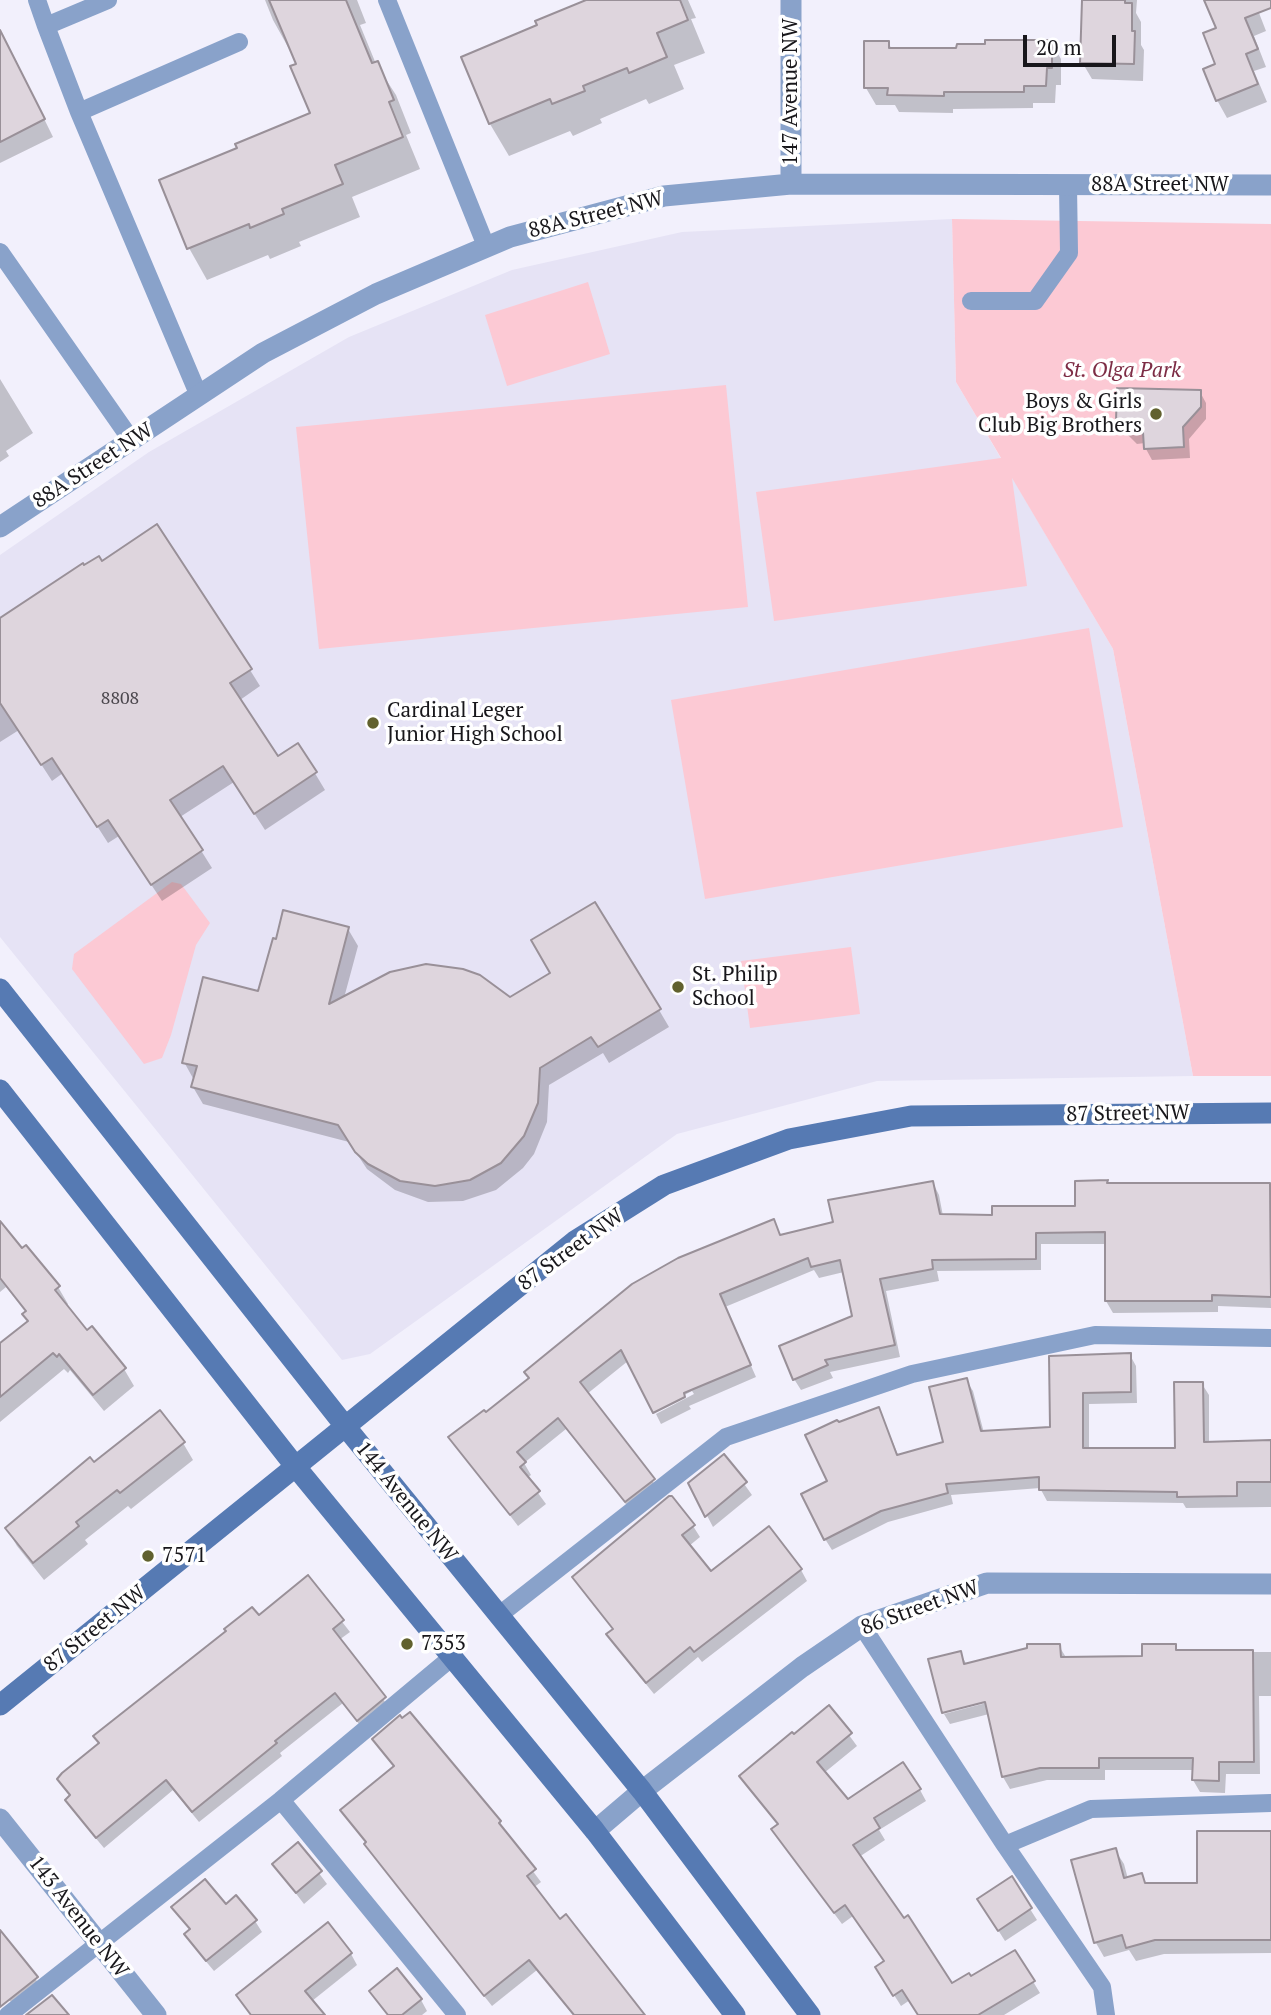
<!DOCTYPE html>
<html>
<head>
<meta charset="utf-8">
<style>
  body { margin:0 }
  #map { position:relative; width:1271px; height:2015px; overflow:hidden; background:#f2f0fc; font-family:"PT Serif",serif }
  canvas { display:block }
  .scale { position:absolute; left:1023px; top:35px; width:93px; height:32px; box-sizing:border-box; border:4px solid #18171b; border-top:0; padding-left:9px; font-size:21px; line-height:24px; white-space:nowrap; color:#18171b; -webkit-text-stroke:5px #fff; paint-order:stroke }
</style>
</head>
<body>
<div id="map">
<canvas width="1271" height="2015"></canvas>
<div class="scale">20 m</div>
</div>
<script>
const g = document.querySelector('canvas').getContext('2d');
g.lineJoin = 'round';
function fill(path, color) {
  g.fillStyle = color;
  g.fill(path, 'evenodd');
}
function toPath(rows) {
  const path = new Path2D();
  for (const r of rows) {
    path.moveTo(r[0], r[1]);
    for (let i = 2; i < r.length; i += 2) path.lineTo(r[i], r[i + 1]);
  }
  return path;
}
function trace(path, color, width, dash) {
  g.strokeStyle = color;
  g.lineWidth = width;
  g.lineCap = dash ? 'butt' : 'round';
  g.setLineDash(dash || []);
  g.stroke(path);
}
function write(font, color, halo, rows, align = 'center') {
  g.font = font + ' "PT Serif",serif';
  g.lineWidth = 7;
  g.setLineDash([]);
  g.textBaseline = 'middle';
  g.strokeStyle = halo;
  g.fillStyle = color;
  for (const [text, x, y, turn = 0] of rows) {
    g.save();
    g.translate(x, y);
    g.rotate((+turn || 0) * Math.PI / 180);
    g.textAlign = isNaN(turn) ? turn : align;
    if (halo) g.strokeText(text, 0, 0);
    g.fillText(text, 0, 0);
    g.restore();
  }
}
fill(toPath([
  [952,219,956,382,1113,649,1193,1076,877,1081,677,1134,370,1354,342,1360,0,937,0,555,149,452,349,337,512,270,682,232]
]), '#e6e3f5');
fill(toPath([
  [952,219,1271,224,1271,1076,1193,1076,1113,649,1012,478,1027,586,774,621,756,492,1001,458,956,382],
  [588,282,610,354,507,386,485,315],
  [726,385,748,607,319,649,296,427],
  [1089,628,1123,827,705,899,671,700],
  [172,882,181,884,210,923,196,945,171,1035,162,1058,144,1064,72,969,74,954],
  [851,947,860,1014,750,1028,741,961]
]), '#fcc9d4');
fill(toPath([
  [265,0,357,0,366,23,360,25,376,64,396,95,411,133,406,135,420,169,352,197,360,217,299,242,301,246,270,259,268,255,207,280,189,248,240,149,312,114,298,65,273,20],
  [590,0,688,0,696,18,691,19,705,53,674,65,684,89,649,104,646,99,600,119,602,123,573,136,570,131,509,156,490,124,463,58,539,26],
  [1084,0,1137,0,1136,13,1141,22,1141,45,1144,50,1143,81,1092,79,1082,62],
  [1206,0,1254,0,1266,31,1254,36,1266,67,1254,71,1267,102,1227,118,1217,100,1218,29],
  [1051,42,1061,59,1061,85,1056,85,1055,103,1033,103,1033,108,953,109,953,113,899,112,895,105,876,105,866,88,888,43,892,49,958,50],
  [0,47,23,76,53,137,0,163],
  [0,379,33,433,6,451,9,456,0,462],
  [1200,392,1206,403,1206,419,1189,439,1190,458,1152,460,1146,449,1145,443,1137,444,1125,432,1118,420],
  [101,563,250,670,260,686,240,700,278,758,298,745,325,790,265,830,234,782,180,817,212,868,162,901,119,836,108,843,63,773,52,781,19,730,0,742,0,620],
  [348,929,358,946,344,998,510,999,659,1010,669,1027,609,1063,603,1053,549,1085,547,1122,534,1154,523,1168,496,1190,463,1201,428,1202,395,1190,367,1169,349,1142,203,1104,193,1087,194,1080,184,1062,260,993],
  [933,1183,939,1195,943,1216,994,1217,1077,1208,1077,1183,1269,1184,1271,1308,1218,1306,1218,1312,1113,1313,1106,1301,1107,1244,1041,1244,1041,1270,937,1271,939,1281,886,1291,900,1357,830,1372,833,1378,801,1390,794,1379,854,1317,844,1272,819,1278,814,1270,725,1307,756,1377,689,1406,691,1409,661,1424,656,1414,694,1394,692,1391,654,1411,628,1361,587,1394,660,1491,633,1513,566,1429,524,1463,531,1475,527,1478,546,1504,518,1526,451,1438,773,1221,781,1236,836,1223],
  [0,1222,22,1251,58,1287,68,1304,66,1306,87,1333,124,1369,134,1386,104,1411,70,1370,68,1373,64,1369,0,1422,0,1346,29,1322,26,1313,6,1287,0,1292],
  [1130,1355,1136,1366,1137,1403,1089,1404,1089,1449,1176,1450,1202,1384,1209,1395,1209,1443,1271,1442,1271,1507,1186,1508,1183,1503,1047,1501,1040,1488,951,1495,953,1504,888,1522,832,1550,825,1539,830,1482,838,1424,879,1409,899,1457,945,1444,966,1380,973,1391,984,1433,1052,1429,1051,1358],
  [183,1443,193,1460,131,1509,128,1506,85,1540,88,1544,44,1580,17,1546,7,1529,93,1465],
  [724,1456,752,1495,713,1527,690,1483],
  [693,1526,700,1537,689,1546,711,1574,801,1570,807,1581,702,1662,698,1657,654,1694,615,1646,608,1635,614,1630,574,1578],
  [308,1578,350,1632,339,1640,391,1710,365,1732,343,1703,280,1753,282,1756,199,1822,173,1790,104,1848,73,1811,67,1800,71,1797,59,1780],
  [1059,1646,1067,1659,1143,1658,1175,1646,1178,1652,1271,1652,1271,1696,1259,1696,1260,1774,1226,1774,1225,1793,1200,1792,1193,1780,1194,1770,1105,1770,1105,1780,1047,1780,1010,1789,1003,1777,989,1714,950,1724,944,1714,994,1701,993,1698,943,1712,960,1653,967,1665],
  [829,1708,857,1746,824,1773,848,1801,920,1790,926,1801,879,1830,885,1840,859,1857,951,1986,970,1979,1015,1952,1040,1993,1004,2015,919,2015,910,2000,901,2006,884,1979,886,1962,853,1916,842,1924,780,1841,779,1825,748,1788,741,1776],
  [374,1740,500,1822,505,1834,541,1882,533,1888,560,1922,643,2015,573,2015,537,1970,492,2006,373,1856,367,1844,342,1811,394,1767],
  [1271,1833,1271,1953,1164,1954,1136,1961,1129,1950,1104,1957,1096,1943,1074,1862,1115,1850,1124,1864,1128,1879,1142,1875,1147,1885,1199,1885],
  [298,1845,327,1884,304,1904,274,1865],
  [1011,1879,1037,1920,1005,1941,986,1911],
  [226,1906,255,1921,262,1932,214,1971,193,1946,186,1935,191,1931,174,1907],
  [0,1933,43,1989,18,2009,4,1995,0,1998],
  [351,1954,357,1965,312,2001,323,2015,251,2015,238,1996],
  [371,1991,421,2000,427,2011,422,2015,388,2015]
]), '#0003');
const building = toPath([
  [269,0,346,0,372,63,378,61,394,100,389,102,403,137,335,165,343,184,282,209,284,214,250,228,249,224,187,249,159,180,237,148,235,144,310,113,290,66,296,64,269,0],
  [586,0,680,0,688,20,657,33,667,57,629,73,627,68,583,86,585,91,552,104,550,99,489,124,461,57,537,25,535,21,586,0],
  [1082,0,1125,0,1125,3,1132,3,1132,31,1135,31,1134,64,1080,63,1082,0],
  [1204,0,1271,0,1271,8,1245,18,1258,49,1246,54,1258,84,1216,101,1203,69,1215,64,1203,33,1216,28,1204,0],
  [0,30,45,119,0,142,0,30],
  [985,40,1052,40,1052,68,1047,68,1046,86,1024,86,1024,92,944,92,944,96,887,95,888,88,864,88,864,41,889,41,889,48,956,48,957,44,985,44,985,40],
  [1117,388,1201,390,1201,407,1183,427,1184,447,1144,449,1143,432,1129,433,1116,421,1117,388],
  [157,524,252,669,230,683,278,756,298,743,317,772,254,814,223,766,170,800,203,850,151,885,108,820,97,827,52,758,41,765,0,703,0,618,83,563,84,565,99,556,102,561,157,524],
  [595,902,661,1009,598,1047,591,1037,540,1068,538,1103,524,1136,501,1163,470,1180,435,1186,400,1181,368,1164,355,1152,338,1125,191,1087,197,1066,182,1063,203,977,258,991,273,938,276,939,283,910,349,927,329,1004,390,972,426,964,463,969,480,975,510,997,550,973,531,940,595,902],
  [1108,1180,1107,1183,1270,1183,1271,1297,1212,1295,1212,1301,1105,1301,1105,1232,1036,1233,1036,1259,932,1260,933,1269,880,1279,895,1345,825,1360,828,1365,793,1380,779,1346,852,1316,840,1260,811,1267,808,1258,720,1294,751,1365,684,1393,685,1397,653,1413,621,1350,580,1382,655,1479,625,1502,558,1418,517,1452,526,1462,520,1467,540,1491,510,1515,448,1437,484,1410,486,1412,529,1378,524,1372,632,1284,678,1258,774,1219,780,1235,833,1222,828,1200,933,1181,940,1214,992,1215,992,1206,1075,1206,1075,1181,1108,1180],
  [0,1221,22,1248,26,1245,60,1286,55,1290,87,1330,92,1326,126,1368,93,1395,59,1354,57,1357,53,1353,0,1397,0,1343,28,1321,22,1314,26,1311,0,1278,0,1221],
  [1131,1353,1131,1392,1083,1393,1083,1448,1175,1448,1174,1382,1203,1382,1204,1442,1271,1440,1271,1482,1237,1482,1237,1496,1177,1497,1177,1492,1039,1490,1039,1477,946,1484,948,1493,881,1511,824,1540,801,1494,827,1481,805,1435,837,1420,839,1422,879,1407,897,1455,943,1442,929,1387,967,1378,981,1431,1050,1427,1049,1356,1131,1353],
  [160,1410,185,1442,120,1493,117,1490,76,1522,79,1526,33,1563,5,1528,90,1457,94,1462,160,1410],
  [724,1454,747,1482,705,1517,688,1483,724,1454],
  [669,1496,672,1496,695,1525,682,1535,711,1571,769,1526,802,1569,694,1652,690,1647,646,1683,606,1634,613,1629,572,1577,669,1496],
  [308,1575,344,1620,333,1629,386,1697,357,1721,335,1693,275,1741,277,1743,192,1812,166,1780,96,1838,65,1800,70,1795,57,1779,62,1773,99,1743,93,1736,226,1631,224,1629,252,1607,259,1615,308,1575],
  [1027,1644,1060,1644,1061,1657,1142,1656,1142,1644,1176,1644,1176,1650,1253,1650,1254,1762,1219,1762,1219,1781,1192,1780,1193,1758,1099,1758,1099,1768,1040,1768,1002,1777,985,1702,942,1713,928,1659,961,1651,964,1664,1027,1648,1027,1644],
  [829,1705,852,1733,817,1762,848,1799,903,1762,921,1789,874,1818,880,1828,853,1845,904,1918,908,1915,952,1983,969,1973,971,1976,1015,1950,1035,1981,978,2015,918,2015,902,1990,893,1996,875,1967,884,1961,845,1905,834,1913,771,1829,778,1824,739,1776,792,1732,794,1734,829,1705],
  [410,1712,501,1821,499,1823,536,1869,527,1876,560,1919,566,1914,645,2015,574,2015,529,1960,484,1996,364,1844,366,1842,340,1810,394,1766,372,1739,400,1715,402,1718,410,1712],
  [1197,1831,1271,1831,1271,1940,1155,1940,1126,1948,1122,1935,1094,1943,1071,1860,1116,1848,1124,1878,1142,1873,1145,1883,1197,1883,1197,1831],
  [298,1842,322,1871,296,1893,272,1864,298,1842],
  [1012,1876,1032,1908,998,1931,977,1899,1012,1876],
  [205,1879,226,1904,236,1895,257,1920,206,1961,184,1934,190,1929,171,1907,205,1879],
  [328,1922,352,1953,305,1991,325,2015,251,2015,236,1995,328,1922],
  [0,1930,38,1977,0,2007,0,1930],
  [397,1968,422,1999,402,2015,388,2015,369,1991,397,1968],
  [52,1995,69,2015,26,2015,52,1995]
]);
fill(building, '#ded5dd');
trace(building, '#999098', 2);
trace(toPath([
  [37,0,46,26],
  [108,0,46,26,79,112,199,396],
  [387,0,486,246],
  [79,112,239,42],
  [0,252,132,441],
  [971,301,1035,301,1069,253,1068,185],
  [498,1616,726,1437,912,1374,1095,1335,1271,1338],
  [862,1626,1005,1845],
  [451,1658,281,1800,457,2015],
  [8,2015,281,1800],
  [1106,2015,1102,1987,1005,1845,1091,1809,1271,1803]
]), '#89a2ca', 18);
trace(toPath([
  [791,184,791,0],
  [0,527,263,353,376,294,510,237,664,196,791,184,1271,185],
  [0,1819,156,2015],
  [595,1831,642,1791,802,1667,862,1626,987,1583,1271,1584]
]), '#89a2ca', 21);
trace(toPath([
  [0,989,345,1426,642,1791,810,2015],
  [0,1090,295,1466,595,1831,735,2015],
  [0,1705,575,1241,664,1185,789,1139,911,1116,1271,1113]
]), '#567ab3', 21);
for (const [x, y, r, color] of [
  [1156,414,7,"#61612e"],
  [373,723,7,"#61612e"],
  [678,987,7,"#61612e"],
  [148,1556,7,"#61612e"],
  [407,1644,7,"#61612e"]
]) {
  const dot = new Path2D();
  dot.arc(x, y, r, 0, 2 * Math.PI);
  g.fillStyle = color;
  g.fill(dot);
  trace(dot, '#fff', 2.5);
}
write('18px', '#4a464c', null, [
  ["8808",120,699]
]);
write('21px', '#18171b', '#fff', [
  ["147 Avenue NW",791,92,-90],
  ["88A Street NW",1160,185],
  ["88A Street NW",596,215,-14],
  ["88A Street NW",93,466,-33],
  ["87 Street NW",1128,1114,-1],
  ["87 Street NW",571,1250,-36],
  ["144 Avenue NW",406,1502,51],
  ["86 Street NW",920,1608,-20],
  ["87 Street NW",95,1629,-39],
  ["143 Avenue NW",78,1917,52]
]);
write('italic 21px', '#7d2c45', '#fff', [
  ["St. Olga Park",1122,371]
]);
write('21px', '#18171b', '#fff', [
  ["Boys & Girls",1142,402,"right"],
  ["Club Big Brothers",1142,426,"right"],
  ["Cardinal Leger",387,711],
  ["Junior High School",387,735],
  ["St. Philip",692,975],
  ["School",692,999],
  ["7571",162,1556],
  ["7353",421,1644]
], 'left');
</script>
</body>
</html>
